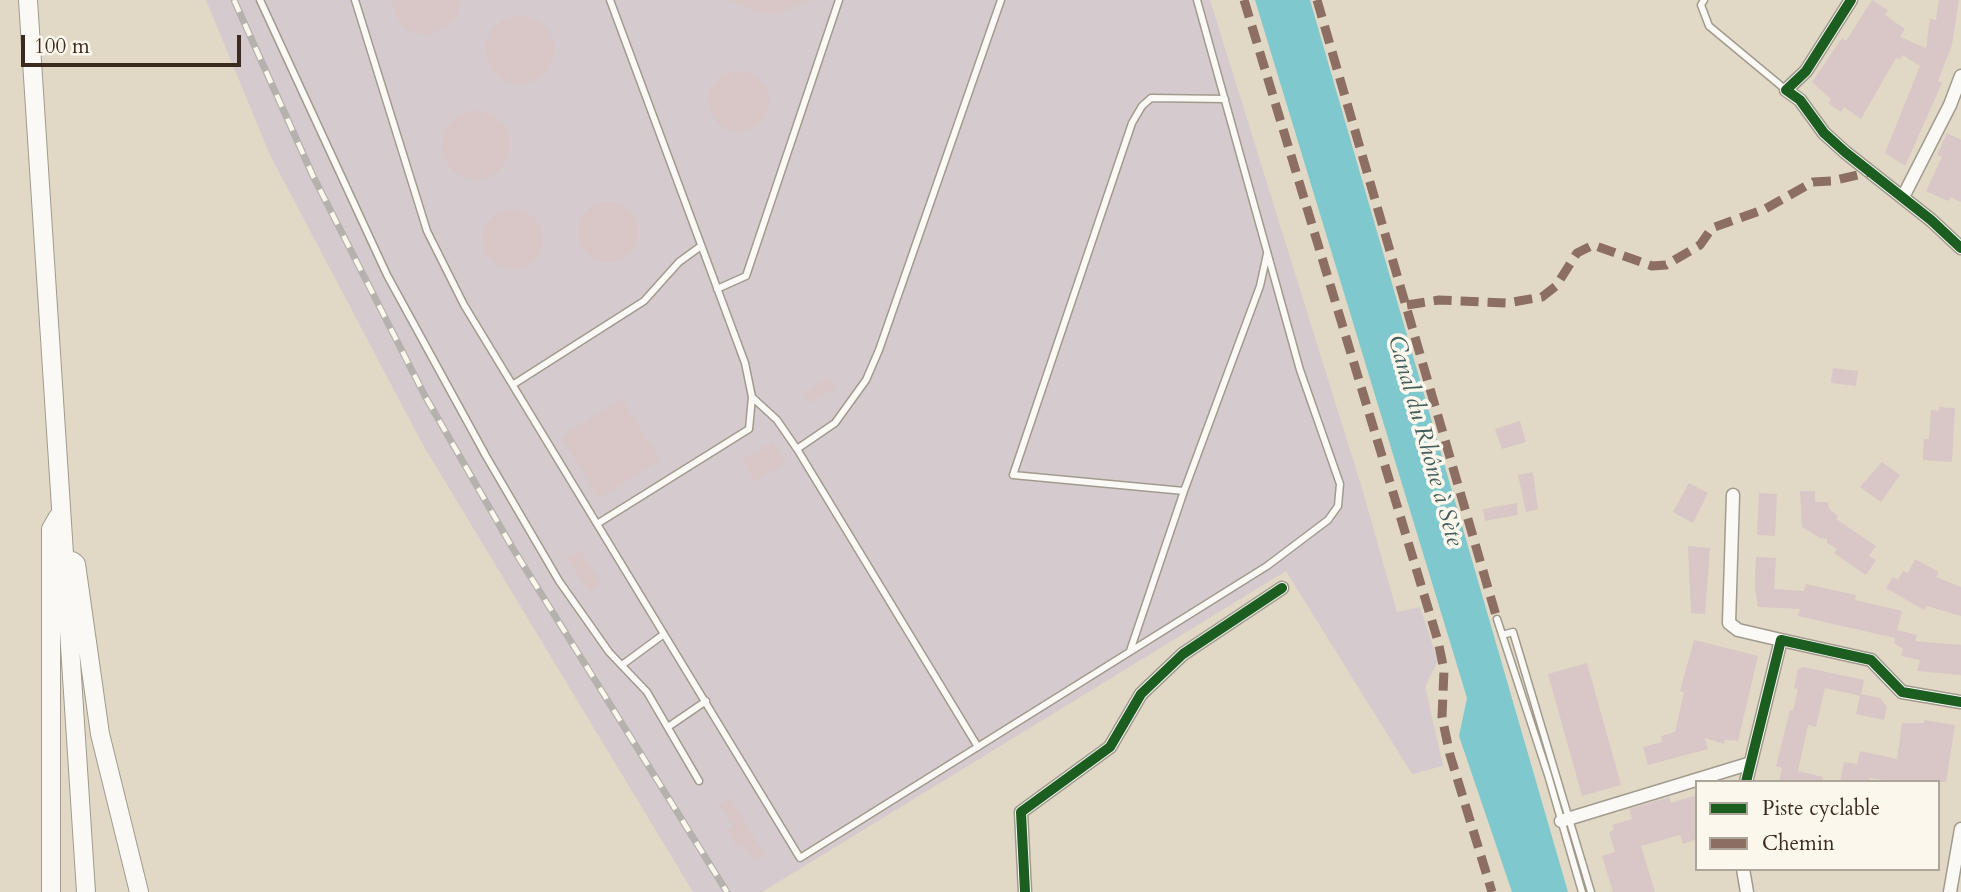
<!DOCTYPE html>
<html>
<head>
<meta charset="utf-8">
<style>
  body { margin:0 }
  #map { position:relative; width:1961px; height:892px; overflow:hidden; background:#e1d9c6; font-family:Cardo,serif }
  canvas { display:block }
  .legend { position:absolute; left:1695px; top:780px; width:245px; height:91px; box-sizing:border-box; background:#fbf7ec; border:2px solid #aea59a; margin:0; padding:9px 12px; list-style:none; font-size:21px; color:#3b2a1e }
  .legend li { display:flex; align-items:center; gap:14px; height:35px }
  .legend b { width:35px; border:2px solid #aea59a }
  .scale { position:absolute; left:21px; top:35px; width:220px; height:32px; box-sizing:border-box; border:4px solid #3b2a1e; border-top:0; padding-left:9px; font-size:21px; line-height:24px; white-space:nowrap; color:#3b2a1e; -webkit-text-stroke:5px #fbf7ec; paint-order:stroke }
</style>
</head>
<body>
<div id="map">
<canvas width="1961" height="892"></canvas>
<ul class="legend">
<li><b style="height:9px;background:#1b5e20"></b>Piste cyclable</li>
<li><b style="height:9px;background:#8d6e63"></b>Chemin</li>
</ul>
<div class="scale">100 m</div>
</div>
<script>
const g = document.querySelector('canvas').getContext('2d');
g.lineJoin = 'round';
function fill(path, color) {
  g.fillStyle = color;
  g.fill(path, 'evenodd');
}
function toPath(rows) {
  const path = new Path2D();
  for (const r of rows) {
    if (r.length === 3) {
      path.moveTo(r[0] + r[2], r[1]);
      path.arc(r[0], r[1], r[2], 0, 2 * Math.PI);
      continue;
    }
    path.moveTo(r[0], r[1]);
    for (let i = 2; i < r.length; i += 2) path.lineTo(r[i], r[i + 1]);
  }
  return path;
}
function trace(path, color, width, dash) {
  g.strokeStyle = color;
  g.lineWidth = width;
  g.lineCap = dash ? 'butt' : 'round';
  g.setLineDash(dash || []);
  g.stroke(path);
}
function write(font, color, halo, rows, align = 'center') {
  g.font = font + ' Cardo,serif';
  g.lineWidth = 7;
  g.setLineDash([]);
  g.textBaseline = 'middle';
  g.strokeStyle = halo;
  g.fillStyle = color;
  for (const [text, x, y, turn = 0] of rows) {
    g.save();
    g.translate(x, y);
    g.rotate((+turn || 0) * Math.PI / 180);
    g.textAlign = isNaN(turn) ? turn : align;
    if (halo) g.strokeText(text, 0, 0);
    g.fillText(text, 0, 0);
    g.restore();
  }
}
fill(toPath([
  [206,0,1210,0,1364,495,1397,612,1420,607,1438,661,1425,686,1443,766,1412,774,1286,571,762,892,693,892,423,445,270,155]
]), '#d5cace');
fill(toPath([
  [1255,0,1310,0,1568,892,1512,892,1459,736,1467,698]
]), '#7fc8cd');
fill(toPath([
  [392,0,460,0,456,16,449,26,429,35,416,33,404,27,396,16],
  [729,0,812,0,777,14,757,12],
  [1872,0,1888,10,1885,15,1905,29,1900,37,1926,48,1930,19,1936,20,1939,0,1959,0,1952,45,1938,81,1942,83,1905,166,1885,153,1920,66,1903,55,1900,59,1896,58,1861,119,1844,107,1841,112,1828,103,1831,99,1812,82,1842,38,1846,41],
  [520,50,34],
  [739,101,30],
  [476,145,34],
  [1947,133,1961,140,1961,202,1951,197,1948,201,1926,191,1942,157,1937,155],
  [608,232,30],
  [513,239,30],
  [1833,368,1858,371,1856,386,1831,383],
  [830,377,836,387,810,403,804,393],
  [622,399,660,460,599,498,561,437],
  [1939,407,1955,408,1952,462,1923,460,1924,439,1929,439,1931,410,1939,411],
  [1520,421,1526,442,1502,449,1495,429],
  [772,442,785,463,755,482,742,460],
  [1882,462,1900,475,1881,502,1860,487],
  [1533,472,1538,509,1526,512,1518,475],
  [1689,483,1708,493,1693,523,1673,512],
  [1800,491,1815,491,1815,502,1828,502,1829,509,1838,516,1836,519,1876,546,1869,556,1876,560,1866,575,1834,553,1837,549,1827,543,1827,539,1820,538,1802,527],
  [1759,493,1777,494,1775,536,1757,535],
  [1517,503,1518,515,1485,521,1483,509],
  [1688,546,1710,548,1705,614,1691,613],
  [580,550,601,584,589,592,567,558],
  [1756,557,1776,558,1774,589,1804,591,1806,584,1856,595,1855,600,1902,611,1897,630,1917,635,1915,641,1961,645,1961,675,1917,671,1920,660,1901,656,1903,649,1894,643,1895,638,1798,616,1800,609,1758,607,1755,589],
  [1915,559,1939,572,1936,577,1961,587,1961,616,1927,606,1924,610,1886,588,1893,577,1898,580,1903,571,1908,573],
  [1694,640,1758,656,1738,741,1725,740,1724,744,1705,738,1708,749,1648,765,1643,747,1662,742,1661,736,1675,732,1684,692,1680,691],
  [1587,663,1621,785,1582,796,1548,674],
  [1804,667,1864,680,1861,694,1880,698,1887,707,1884,720,1856,714,1860,696,1825,688,1816,727,1808,725,1798,771,1823,777,1823,782,1779,782,1782,768,1776,766,1790,710,1793,711,1798,689,1794,688,1798,669],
  [1924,720,1955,725,1946,782,1897,782,1871,778,1867,782,1840,782,1844,762,1857,764,1860,751,1897,759,1902,723,1924,723],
  [1697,795,1697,839,1683,844,1680,835,1641,846,1655,892,1613,892,1602,856,1615,852,1609,832,1614,830,1612,825,1632,819,1629,809,1669,797,1671,803],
  [730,798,765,855,755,861,744,844,738,848,727,830,733,826,719,805]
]), '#d9c6c6');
const service = toPath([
  [260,0,387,275,486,456,559,581,609,652,647,692,699,781],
  [355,0,427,231,464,305,800,858,1267,566,1328,520,1338,506,1340,484,1300,370,1197,0],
  [1704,0,1701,5,1709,26,1786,90],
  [717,289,746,276,839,0],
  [514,384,644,301,679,262,701,246],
  [752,397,777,420,797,449,835,423,866,380,879,350,1001,0],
  [797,449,978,747],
  [1184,491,1013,475,1132,123,1142,106,1151,98,1225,99],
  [597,524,749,429,752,397,745,363,610,0],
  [1497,619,1548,775,1582,892],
  [1502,635,1513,632,1591,892],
  [1130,651,1184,491,1260,286,1267,254],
  [622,665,664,634],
  [668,727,706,701]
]);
const minor = toPath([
  [1851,0,1806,71,1786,90,1800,100,1824,133,1845,152,1931,220,1961,248],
  [1903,197,1950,105,1961,76],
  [1733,495,1729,623,1738,630,1781,640],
  [1746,782,1781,640,1871,660,1902,692,1961,702],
  [1561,821,1748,764],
  [1743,869,1747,892],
  [1025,892,1021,812,1110,747,1141,694,1183,654,1282,588],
  [1950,892,1961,829]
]);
const primary = toPath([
  [28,0,86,892],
  [72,561,76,564,100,734,139,892],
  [51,892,51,529,58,517]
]);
trace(service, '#a19b8e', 9);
trace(minor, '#a19b8e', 15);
trace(primary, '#a19b8e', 20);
trace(service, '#faf9f6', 6);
trace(minor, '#faf9f6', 12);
trace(primary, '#faf9f6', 18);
const rail = toPath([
  [234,0,313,176,425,396,512,547,727,892]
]);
trace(rail, '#b5b2ad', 7);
trace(rail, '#fbf7ec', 4.5, [13]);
trace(toPath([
  [1244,0,1438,641,1444,670,1442,717,1450,755,1492,892],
  [1317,0,1497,619],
  [1407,305,1439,300,1507,303,1542,297,1556,286,1577,253,1593,245,1652,266,1666,265,1700,245,1712,228,1765,209,1813,182,1832,181,1870,172]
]), '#8d6e63', 9, [18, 9]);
trace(toPath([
  [1851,0,1806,71,1786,90,1800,100,1824,133,1845,152,1931,220,1961,248],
  [1746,782,1781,640,1871,660,1902,692,1961,702],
  [1025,892,1021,812,1110,747,1141,694,1183,654,1282,588]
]), '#1b5e20', 10);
write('italic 24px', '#445e5c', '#fbf7ec', [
  ["Canal du Rhône à Sète",1424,441,74]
]);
</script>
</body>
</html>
